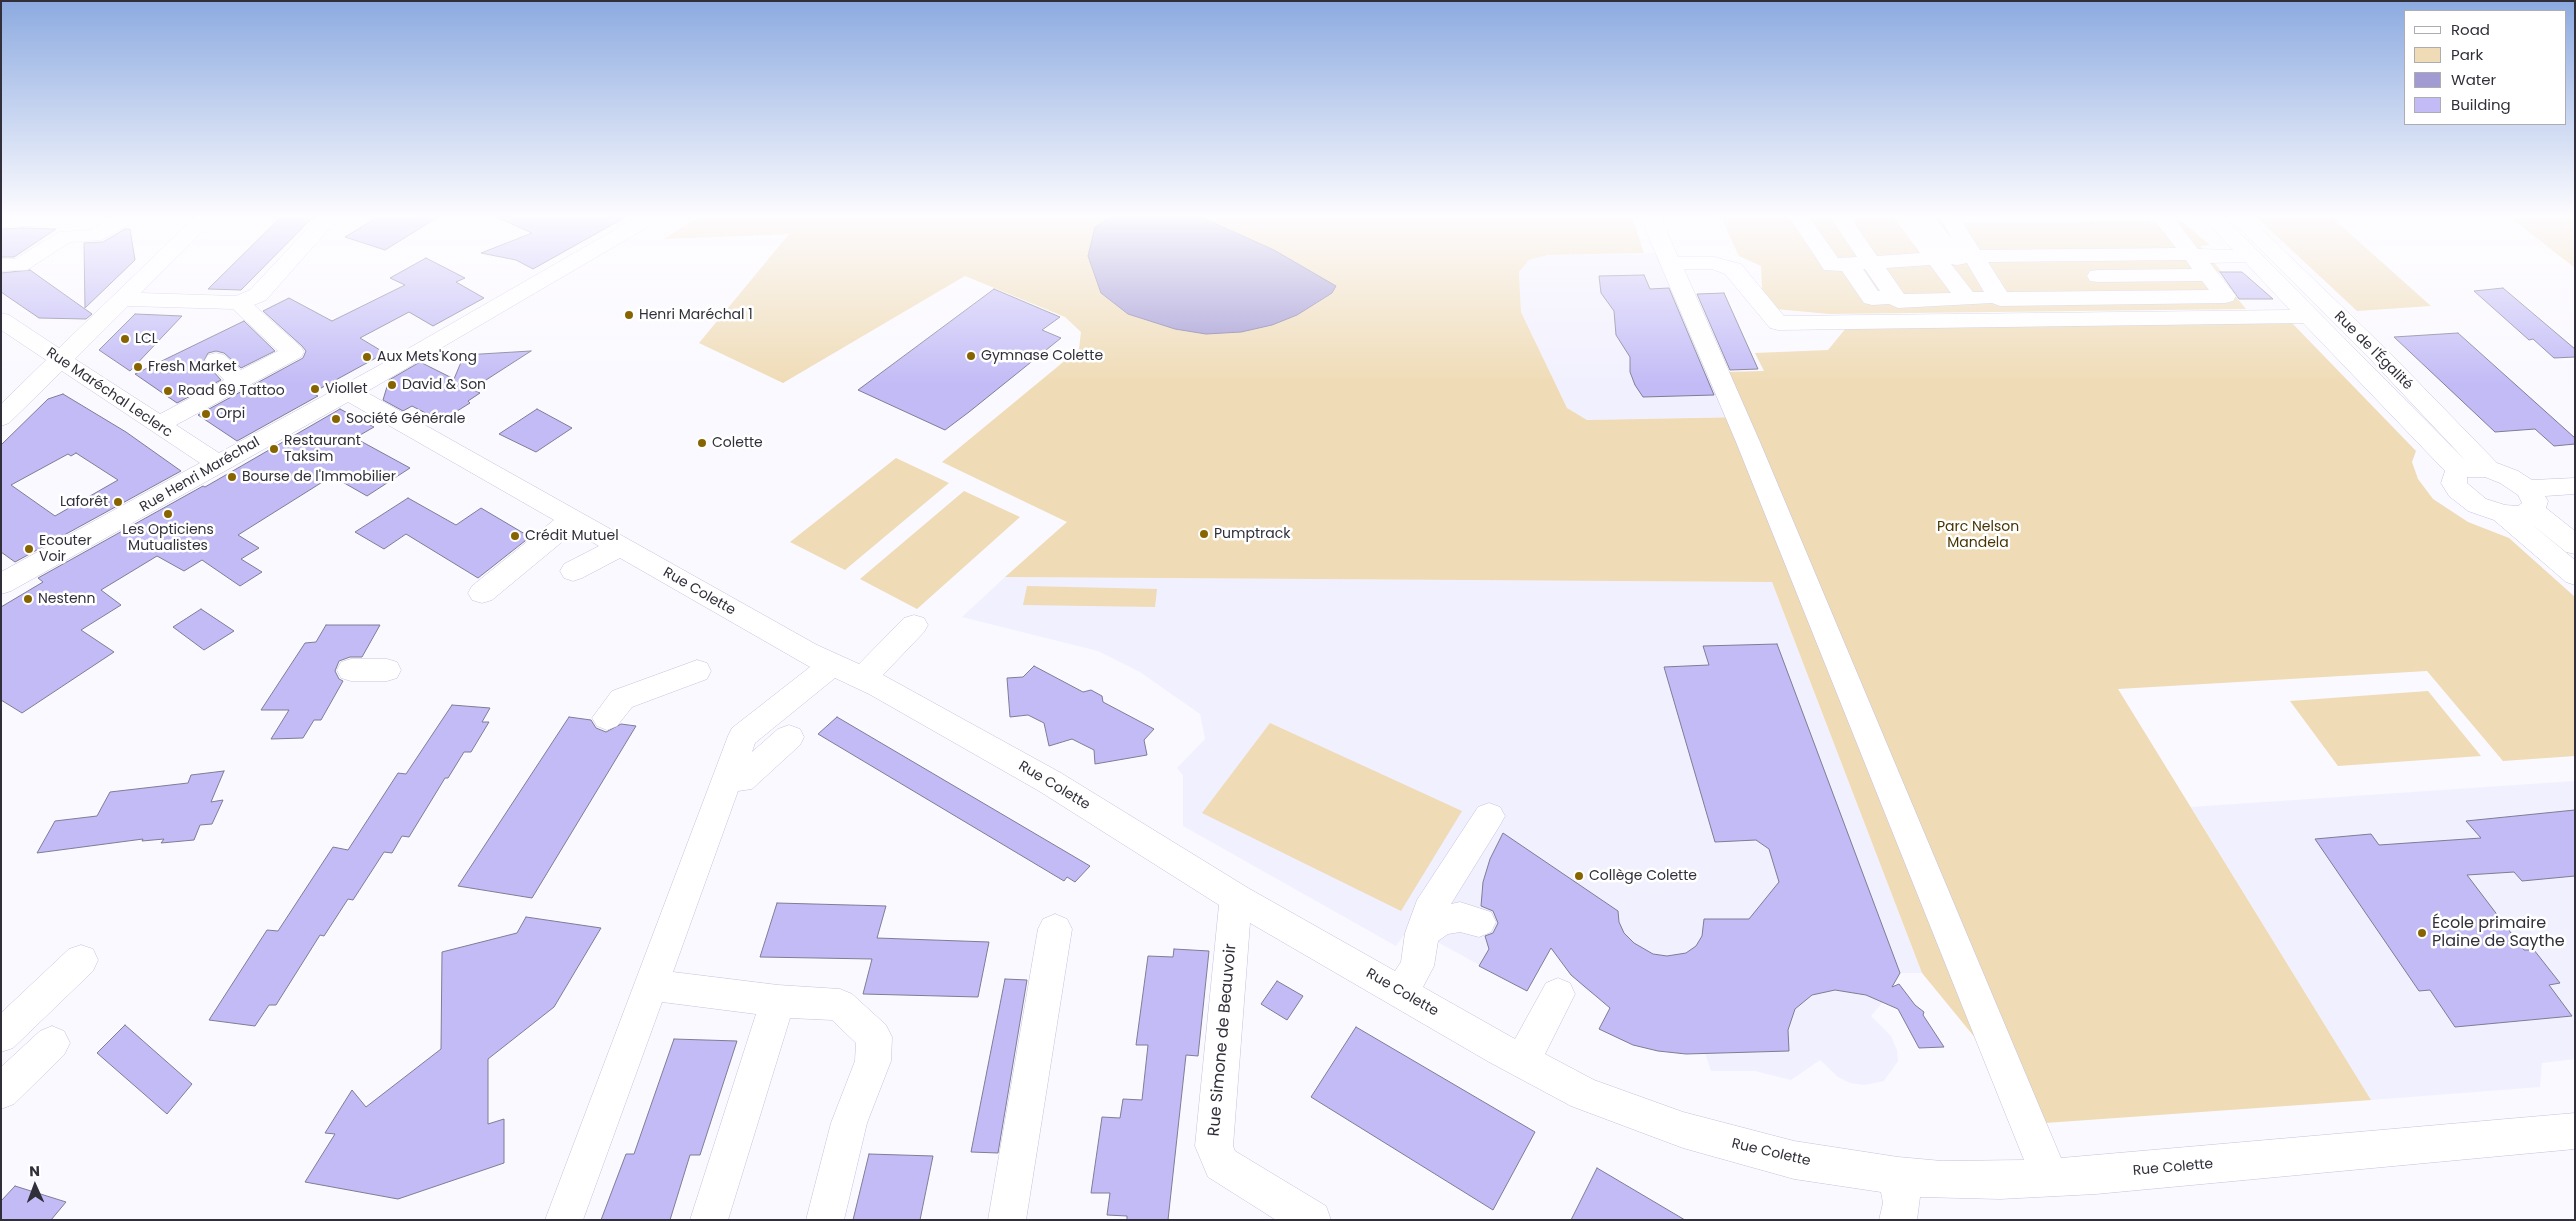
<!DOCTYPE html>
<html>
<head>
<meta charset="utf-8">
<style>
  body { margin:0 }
  #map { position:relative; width:2576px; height:1221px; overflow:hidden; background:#faf9ff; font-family:Poppins,sans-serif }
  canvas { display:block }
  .frame { position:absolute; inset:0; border:2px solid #31303a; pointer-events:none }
  .legend { position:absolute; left:2404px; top:10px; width:162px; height:115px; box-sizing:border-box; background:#fff; border:1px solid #adacb0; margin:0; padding:6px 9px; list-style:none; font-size:15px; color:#31303a }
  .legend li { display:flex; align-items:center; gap:10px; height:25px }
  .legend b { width:25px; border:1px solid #adacb0 }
  .north { position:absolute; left:10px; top:1161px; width:50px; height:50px; -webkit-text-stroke:4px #fff; paint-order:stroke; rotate:358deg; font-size:14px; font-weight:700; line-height:20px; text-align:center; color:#31303a }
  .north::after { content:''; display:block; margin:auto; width:18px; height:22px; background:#31303a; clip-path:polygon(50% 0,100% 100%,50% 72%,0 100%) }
</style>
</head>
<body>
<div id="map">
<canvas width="2576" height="1221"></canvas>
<div class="frame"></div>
<ul class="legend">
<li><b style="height:6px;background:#fff"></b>Road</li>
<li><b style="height:14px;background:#efdbb5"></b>Park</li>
<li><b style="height:14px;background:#a29ad3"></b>Water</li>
<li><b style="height:14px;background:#c2bbf6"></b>Building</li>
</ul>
<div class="north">N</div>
</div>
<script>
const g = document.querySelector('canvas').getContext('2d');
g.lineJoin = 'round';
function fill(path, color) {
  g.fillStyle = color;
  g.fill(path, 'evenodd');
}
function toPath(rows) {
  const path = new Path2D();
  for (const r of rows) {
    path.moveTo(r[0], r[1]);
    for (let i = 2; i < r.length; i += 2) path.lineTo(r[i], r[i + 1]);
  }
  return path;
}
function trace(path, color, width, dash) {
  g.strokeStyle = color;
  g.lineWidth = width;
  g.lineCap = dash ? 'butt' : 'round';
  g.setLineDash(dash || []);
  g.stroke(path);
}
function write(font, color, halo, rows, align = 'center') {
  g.font = font + ' Poppins,sans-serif';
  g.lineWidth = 5;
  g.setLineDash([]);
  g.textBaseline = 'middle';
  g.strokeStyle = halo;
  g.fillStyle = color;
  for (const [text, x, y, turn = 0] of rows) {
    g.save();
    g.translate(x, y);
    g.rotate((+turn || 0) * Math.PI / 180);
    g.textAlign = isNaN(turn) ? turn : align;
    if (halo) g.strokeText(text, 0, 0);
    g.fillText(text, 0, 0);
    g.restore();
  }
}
fill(toPath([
  [1663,253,1730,417,1587,420,1567,408,1521,312,1519,272,1529,260,1548,255],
  [1005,577,1772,582,1922,973,1900,973,1882,1003,1871,1016,1891,1036,1897,1050,1898,1061,1884,1081,1864,1085,1850,1083,1838,1077,1820,1060,1791,1080,1755,1071,1711,1071,1705,1053,1658,1051,1633,1045,1599,1029,1610,1006,1585,989,1571,975,1552,946,1527,991,1410,927,1396,946,1183,826,1183,775,1177,768,1205,739,1200,714,1140,672,1098,651,962,617],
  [2575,781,2575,1059,2542,1063,2540,1087,2371,1100,2191,807]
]), '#f1f0fe');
fill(toPath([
  [703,214,1631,214,1644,253,1548,255,1529,260,1519,272,1521,312,1567,408,1587,420,1746,417,1725,372,1764,371,1755,353,1828,350,1846,328,2292,323,2416,451,2412,462,2418,479,2433,499,2468,522,2509,538,2575,597,2575,756,2503,761,2427,671,2118,689,2371,1100,2045,1123,1922,973,1772,582,1005,577,1067,522,942,462,1079,349,1081,332,1065,317,965,276,783,383,699,343,789,234,664,239],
  [1719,214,2173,214,2210,245,2200,246,2222,272,2217,273,2246,309,1829,314,1775,309,1762,291,1761,266,1739,256],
  [2253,214,2328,214,2431,306,2357,311],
  [2506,214,2575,214,2575,268],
  [896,458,949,483,845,570,790,542],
  [964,491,1020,517,917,609,860,579],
  [1027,586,1157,589,1155,607,1023,605],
  [2428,691,2481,756,2338,766,2290,701],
  [1270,723,1462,811,1401,911,1202,813]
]), '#efdbb5');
const water = toPath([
  [1116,214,1194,214,1274,250,1336,286,1332,293,1297,315,1272,325,1241,332,1206,334,1175,329,1128,314,1101,293,1088,256,1095,227,1116,214]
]);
fill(water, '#a29ad3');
trace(water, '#807aa5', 1);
const building = toPath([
  [284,214,316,214,241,290,208,289,284,214],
  [383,214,443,214,385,250,345,237,383,214],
  [489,214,631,214,533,269,516,260,481,253,532,233,489,214],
  [23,228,56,229,14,257,1,257,1,229,23,228],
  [125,229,130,229,135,260,85,308,84,243,103,242,125,229],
  [426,258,465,278,456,282,484,298,433,326,409,312,360,338,385,353,312,393,318,396,237,441,198,415,303,358,306,351,302,346,263,311,289,298,332,321,405,285,390,278,426,258],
  [30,270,92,314,86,319,39,318,1,292,1,273,30,270],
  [2220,272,2242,272,2273,299,2239,299,2220,272],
  [1644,275,1650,289,1669,288,1714,395,1643,397,1635,385,1630,372,1630,357,1616,335,1614,311,1601,293,1599,276,1644,275],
  [2503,288,2575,349,2575,357,2554,358,2533,339,2529,340,2474,291,2503,288],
  [994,289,1060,317,1042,330,1061,338,969,412,945,430,858,390,994,289],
  [1724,293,1728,302,1758,369,1730,370,1697,294,1724,293],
  [135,314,182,316,130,371,99,350,135,314],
  [244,321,275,351,241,368,224,353,216,351,208,353,204,361,221,380,177,403,135,374,244,321],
  [2458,333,2575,438,2575,444,2554,446,2535,429,2495,432,2394,337,2458,333],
  [531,351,472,389,480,393,468,401,470,403,441,421,412,406,403,411,383,400,389,380,420,362,454,379,464,355,531,351],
  [63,394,126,432,181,471,15,562,1,552,1,445,48,399,63,394],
  [76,453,118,480,55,516,11,485,68,454,71,456,76,453],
  [340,409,374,427,355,438,410,468,367,496,332,476,238,535,259,548,241,559,262,572,240,586,202,560,184,571,157,556,101,590,121,605,81,630,114,652,22,713,1,700,1,607,43,582,38,578,203,486,205,487,340,409],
  [537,409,572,428,536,452,499,434,537,409],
  [408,498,456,525,481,508,530,537,478,578,406,534,384,549,355,532,408,498],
  [201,609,234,631,204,650,173,627,201,609],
  [326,625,380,625,362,657,350,657,339,661,335,671,339,679,343,681,321,720,314,720,303,738,271,739,289,710,261,710,305,643,316,642,326,625],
  [1777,644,1900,973,1892,987,1899,984,1915,1005,1924,1012,1923,1015,1944,1047,1919,1048,1898,1009,1866,995,1835,990,1812,995,1795,1009,1788,1030,1789,1051,1686,1054,1658,1051,1633,1045,1599,1029,1610,1008,1571,975,1551,948,1527,991,1479,966,1489,949,1485,936,1493,933,1498,923,1493,911,1481,906,1483,882,1490,859,1503,833,1618,911,1619,922,1624,933,1634,943,1653,954,1667,956,1686,953,1696,946,1702,936,1704,919,1749,919,1779,882,1769,849,1756,840,1715,842,1664,667,1709,665,1703,646,1777,644],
  [1034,666,1083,692,1091,690,1102,696,1103,702,1154,729,1144,740,1147,755,1095,764,1094,750,1072,739,1049,746,1044,723,1028,715,1010,717,1007,678,1023,677,1034,666],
  [452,705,490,708,482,722,489,722,471,752,464,752,448,778,445,778,409,837,402,836,392,853,384,852,353,900,348,899,324,936,320,935,276,1005,269,1005,255,1026,209,1020,267,930,278,931,333,847,348,850,398,773,406,774,452,705],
  [569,717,591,720,596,728,606,732,621,724,636,726,532,898,458,886,569,717],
  [837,717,1090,866,1075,882,1067,877,1064,881,818,734,837,717],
  [224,771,211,802,223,800,212,824,200,825,194,840,161,843,164,839,142,841,143,839,37,853,55,821,97,816,110,792,188,783,191,775,224,771],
  [2575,810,2575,876,2522,881,2514,872,2467,875,2524,950,2534,950,2560,983,2549,985,2572,1016,2455,1027,2430,990,2419,991,2315,839,2371,834,2379,845,2481,838,2466,821,2575,810],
  [777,903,886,906,877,938,989,942,978,997,863,994,872,959,760,957,777,903],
  [526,917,601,928,554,1007,488,1059,488,1124,504,1119,504,1163,398,1199,305,1182,335,1134,325,1133,352,1090,366,1107,441,1049,442,952,517,933,526,917],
  [1174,949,1209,951,1198,1056,1186,1055,1168,1220,1127,1220,1127,1216,1107,1215,1110,1193,1091,1193,1102,1117,1120,1118,1123,1099,1142,1100,1148,1045,1136,1045,1148,956,1173,957,1174,949],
  [1005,979,1027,980,998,1153,971,1152,1005,979],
  [1277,981,1303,996,1287,1020,1261,1004,1277,981],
  [125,1025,192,1084,167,1114,97,1053,125,1025],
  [1356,1027,1535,1132,1493,1210,1311,1097,1356,1027],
  [674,1039,737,1041,700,1155,690,1155,670,1220,601,1220,626,1154,634,1154,674,1039],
  [869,1154,933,1156,920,1220,853,1220,869,1154],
  [1597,1168,1685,1220,1571,1220,1597,1168],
  [15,1186,66,1202,51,1220,1,1220,1,1201,15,1186]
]);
fill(building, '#c2bbf6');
trace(building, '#7f7c95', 1);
const minor = toPath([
  [29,214,51,214,38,226,1,227,1,215,26,216,29,214],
  [119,214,143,214,140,218,102,240,70,242,27,270,1,271,1,259,15,259,59,232,91,230,119,214],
  [198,214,219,214,141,293,236,296,250,290,321,214,342,214,266,300,254,305,301,347,304,352,301,357,176,425,219,453,378,366,642,214,666,214,663,218,366,392,817,645,859,664,904,618,914,615,924,618,928,625,924,632,883,675,1061,773,1248,888,1395,971,1401,962,1405,933,1417,900,1478,807,1489,803,1500,807,1505,816,1500,825,1451,904,1460,902,1491,912,1496,922,1491,932,1479,937,1460,932,1448,934,1438,941,1434,966,1423,987,1515,1039,1546,983,1558,978,1570,983,1575,994,1545,1054,1594,1080,1683,1112,1794,1141,1898,1157,1942,1161,2024,1160,1736,442,1639,214,1659,214,1678,257,1714,257,1741,264,1784,316,2290,310,2245,262,2210,263,2236,296,2233,301,2225,303,2000,306,1992,303,1898,308,1889,304,1872,305,1864,303,1842,271,1824,270,1787,214,1807,214,1838,258,1857,257,1828,214,1848,214,1877,256,1920,253,1891,214,1911,214,1914,217,1912,214,1932,214,1952,239,1939,217,1941,214,2171,214,2198,249,2233,250,2200,214,2221,214,2466,461,2372,361,2225,214,2246,214,2388,351,2497,463,2518,471,2532,480,2575,478,2575,494,2545,496,2548,501,2546,508,2575,531,2575,554,2566,552,2529,522,2575,560,2575,585,2566,582,2494,520,2468,511,2449,496,2441,483,2445,471,2303,323,1778,330,1770,328,1725,274,1712,269,1684,269,1760,442,2061,1158,2575,1113,2575,1149,2096,1194,2000,1199,1920,1197,1917,1220,1879,1220,1883,1203,1881,1192,1794,1179,1683,1148,1571,1106,1489,1062,1250,923,1233,1146,1235,1151,1326,1206,1331,1220,1276,1220,1208,1177,1195,1146,1219,905,1039,791,869,694,835,678,755,743,752,752,778,729,789,725,800,729,804,737,800,745,752,789,738,791,673,972,778,985,840,989,852,994,886,1025,892,1037,891,1061,867,1123,844,1220,806,1220,831,1123,855,1061,856,1043,832,1020,790,1018,728,1220,690,1220,756,1014,662,1002,583,1220,545,1220,728,736,732,728,810,667,620,558,582,578,573,581,564,578,560,571,564,564,599,546,574,532,492,600,482,603,472,600,468,593,472,586,554,520,348,402,11,591,1,594,1,572,200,463,62,371,9,423,1,426,1,404,46,360,1,330,1,313,9,315,59,348,198,214],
  [2155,221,2176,248,1980,250,1963,223,2155,221],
  [2186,260,2192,269,2098,270,2090,271,2087,276,2090,281,2098,282,2202,281,2209,290,2007,292,1988,262,2186,260],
  [1967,263,1984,292,1973,292,1951,264,1957,265,1967,263],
  [1930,265,1951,293,1904,294,1886,268,1930,265],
  [1863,269,1865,269,1880,291,1878,291,1863,269],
  [128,306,233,309,278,351,241,370,224,355,216,353,208,355,205,360,224,380,160,414,75,359,128,306],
  [2485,477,2500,483,2518,495,2522,503,2518,506,2505,505,2486,499,2467,483,2467,477,2485,477],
  [351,659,387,659,397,662,401,670,397,678,387,681,351,681,341,678,337,670,341,662,351,659],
  [697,660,707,663,711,671,707,679,632,707,617,726,607,730,597,726,592,718,612,691,697,660],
  [1055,914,1067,919,1072,929,1026,1220,988,1220,1038,929,1043,919,1055,914],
  [81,945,93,949,98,960,93,971,13,1048,1,1052,1,1013,69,949,81,945],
  [52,1026,64,1031,70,1043,64,1055,14,1104,1,1109,1,1067,40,1031,52,1026]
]);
trace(minor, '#c5c2dd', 1);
fill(minor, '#fff');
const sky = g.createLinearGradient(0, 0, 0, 385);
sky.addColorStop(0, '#8caae0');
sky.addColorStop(0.56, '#fdfcff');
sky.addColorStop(1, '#fdfcff00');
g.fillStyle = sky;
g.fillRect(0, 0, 2576, 385);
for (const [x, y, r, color] of [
  [629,315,5,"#886400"],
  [125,339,5,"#886400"],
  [971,356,5,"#886400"],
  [367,357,5,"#886400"],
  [138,367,5,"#886400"],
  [392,385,5,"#886400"],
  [315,389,5,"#886400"],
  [168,391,5,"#886400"],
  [206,414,5,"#886400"],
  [336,419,5,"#886400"],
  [702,443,5,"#886400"],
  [274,449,5,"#886400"],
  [232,477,5,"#886400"],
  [118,502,5,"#886400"],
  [168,514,5,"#886400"],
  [1204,534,5,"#886400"],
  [515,536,5,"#886400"],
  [29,549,5,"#886400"],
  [28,599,5,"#886400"],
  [1579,876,5,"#886400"],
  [2422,933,5,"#886400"]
]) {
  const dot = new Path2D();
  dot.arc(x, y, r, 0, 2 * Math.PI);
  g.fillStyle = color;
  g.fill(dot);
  trace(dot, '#fff', 2);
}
write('14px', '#31303a', '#fff', [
  ["Henri Maréchal 1",639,315],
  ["LCL",135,339],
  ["Gymnase Colette",981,356],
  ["Aux Mets'Kong",377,357],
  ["Fresh Market",148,367],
  ["David & Son",402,385],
  ["Viollet",325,389],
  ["Road 69 Tattoo",178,391],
  ["Orpi",216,414],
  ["Société Générale",346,419],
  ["Restaurant",284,441],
  ["Taksim",284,457],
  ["Colette",712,443],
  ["Bourse de l'Immobilier",242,477],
  ["Laforêt",108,502,"right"],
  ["Les Opticiens",168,530,"center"],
  ["Mutualistes",168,546,"center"],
  ["Pumptrack",1214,534],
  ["Crédit Mutuel",525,536],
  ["Ecouter",39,541],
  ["Voir",39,557],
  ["Nestenn",38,599],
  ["Collège Colette",1589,876]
], 'left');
write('14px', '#31303a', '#fff', [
  ["Rue de l'Égalité",2373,351,45],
  ["Rue Maréchal Leclerc",109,393,34],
  ["Rue Henri Maréchal",200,475,-30],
  ["Rue Colette",699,592,30],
  ["Rue Colette",1054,786,31],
  ["Rue Colette",1402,993,30],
  ["Rue Colette",1771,1153,13],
  ["Rue Colette",2173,1168,-5]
]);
write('14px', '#483402', '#fff', [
  ["Parc Nelson",1978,527],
  ["Mandela",1978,543]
]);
write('16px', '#31303a', '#fff', [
  ["École primaire",2432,924],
  ["Plaine de Saythe",2432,942]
], 'left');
write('16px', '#31303a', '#fff', [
  ["Rue Simone de Beauvoir",1223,1040,-85]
]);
</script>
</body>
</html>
